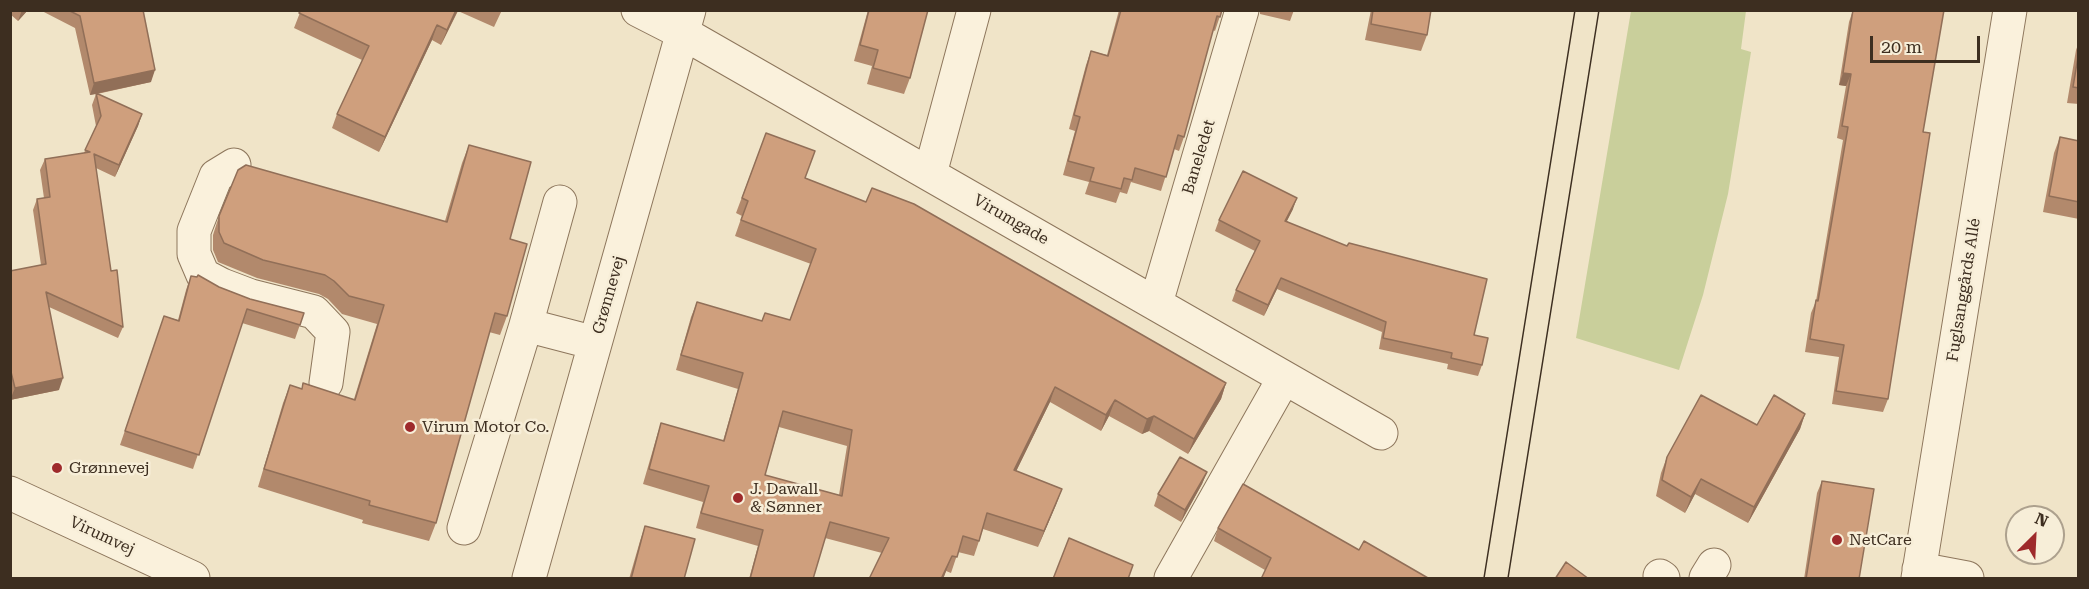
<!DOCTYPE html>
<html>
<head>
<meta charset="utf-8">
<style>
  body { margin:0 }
  #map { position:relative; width:2089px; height:589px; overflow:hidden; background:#f0e4c8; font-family:"Roboto Serif",serif }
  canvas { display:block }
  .frame { position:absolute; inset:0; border:12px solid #3d2e20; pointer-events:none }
  .north { position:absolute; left:2005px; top:505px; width:60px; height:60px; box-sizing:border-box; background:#f7eed8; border:2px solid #ada18e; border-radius:50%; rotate:24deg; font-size:16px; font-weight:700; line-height:24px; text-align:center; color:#3d2e20 }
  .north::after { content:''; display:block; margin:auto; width:21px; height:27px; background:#9e2a2b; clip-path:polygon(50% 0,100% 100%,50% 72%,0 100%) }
  .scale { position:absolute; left:1870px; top:36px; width:110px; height:27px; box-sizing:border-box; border:3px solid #3d2e20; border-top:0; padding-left:8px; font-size:18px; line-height:21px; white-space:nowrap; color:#3d2e20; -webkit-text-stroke:4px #f7eed8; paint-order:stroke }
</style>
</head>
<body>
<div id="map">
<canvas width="2089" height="589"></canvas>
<div class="frame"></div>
<div class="north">N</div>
<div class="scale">20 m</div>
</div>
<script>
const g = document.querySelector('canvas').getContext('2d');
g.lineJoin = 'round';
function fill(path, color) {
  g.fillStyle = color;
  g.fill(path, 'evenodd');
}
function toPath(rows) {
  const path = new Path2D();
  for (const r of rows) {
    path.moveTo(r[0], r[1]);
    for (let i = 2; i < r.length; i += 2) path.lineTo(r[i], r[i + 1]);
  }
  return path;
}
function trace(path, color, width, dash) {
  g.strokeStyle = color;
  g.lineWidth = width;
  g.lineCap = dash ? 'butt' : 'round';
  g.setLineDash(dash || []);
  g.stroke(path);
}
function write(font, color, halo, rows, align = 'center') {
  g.font = font + ' "Roboto Serif",serif';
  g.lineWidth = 5;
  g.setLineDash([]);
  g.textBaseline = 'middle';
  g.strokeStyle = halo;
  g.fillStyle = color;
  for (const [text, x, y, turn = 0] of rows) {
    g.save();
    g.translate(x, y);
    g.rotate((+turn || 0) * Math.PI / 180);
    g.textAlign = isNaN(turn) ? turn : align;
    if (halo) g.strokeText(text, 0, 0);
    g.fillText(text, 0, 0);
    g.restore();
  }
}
fill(toPath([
  [1631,11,1746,11,1741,49,1751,52,1728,194,1703,295,1679,370,1576,338]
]), '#c9cf9b');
const minor = toPath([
  [638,10,683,33,1381,433],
  [234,165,216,176,194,231,194,254,203,275,222,285,251,296,314,312,333,332,326,383],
  [930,174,974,10],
  [560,202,526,325,595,343],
  [1156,303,1242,10],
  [10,493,193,578],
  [464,528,526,325],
  [1919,569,1967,578],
  [1660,576,1663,578],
  [529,578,689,10],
  [1171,578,1284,378],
  [1706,578,1714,565],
  [1918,578,2010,10]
]);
trace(minor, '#8d765c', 35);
trace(minor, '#faf1dc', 33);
trace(toPath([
  [1484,578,1575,10],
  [1508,578,1599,10]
]), '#3d2e20', 1.5);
fill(toPath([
  [10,10,28,10,18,21,10,14],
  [40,10,143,10,151,82,97,94,142,114,138,126,115,177,96,168,111,271,123,327,118,338,49,307,59,390,10,400,10,271,41,265,33,210,37,199,44,198,40,170,45,159,84,153,96,126,92,105,96,94,90,95,75,28],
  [301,10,502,10,494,27,458,11,441,45,432,40,379,152,332,128,337,114,362,60,294,28],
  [868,10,928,10,910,78,904,94,867,84,872,66,854,61],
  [1119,10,1222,10,1215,31,1213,30,1184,137,1179,151,1174,149,1161,191,1131,182,1127,194,1120,192,1116,203,1085,194,1089,182,1063,175,1075,131,1069,129,1086,65,1091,51,1107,55],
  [1260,10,1294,10,1290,21,1260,14],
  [1371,10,1431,10,1427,35,1421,51,1365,40],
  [1853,10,1923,132,1888,399,1883,412,1832,404,1839,357,1805,352,1811,313,1816,301,1843,140,1837,138,1846,86,1839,85,1849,22],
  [2079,42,2079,104,2067,103,2076,50],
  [766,133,806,178,1226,383,1221,399,1188,454,1149,431,1142,434,1109,416,1101,431,1050,402,1016,471,1062,489,1038,547,983,529,974,556,958,552,951,573,946,571,943,579,869,579,882,553,825,538,813,579,749,579,758,546,696,528,703,502,643,484,656,439,661,423,723,441,738,389,676,370,691,317,697,302,762,321,765,313,790,320,811,264,735,236,742,216,736,213],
  [779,427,847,446,839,495,765,475],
  [2060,137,2079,141,2079,219,2043,212,2054,153],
  [469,145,510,239,507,316,500,335,489,332,436,523,429,541,362,523,363,520,258,487,283,403,290,385,301,389,354,399,377,324,342,314,328,299,319,294,257,278,218,262,213,250,213,235,219,216,445,221,462,163],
  [1293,209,1287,221,1474,335,1482,365,1478,376,1447,369,1448,364,1379,349,1382,332,1277,289,1264,316,1232,301,1236,290,1255,251,1215,231,1219,220],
  [191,276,250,299,304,313,295,339,242,323,193,469,120,445,164,316,178,320,186,290],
  [1805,414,1800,429,1748,523,1695,494,1685,513,1656,496,1661,473,1667,457,1757,425],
  [1207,472,1202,484,1181,522,1154,506,1158,494],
  [1822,481,1859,579,1804,579,1817,493],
  [645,526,684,579,629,579,640,541],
  [1218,528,1359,550,1428,578,1265,570,1214,541]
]), '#b2896c');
fill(toPath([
  [22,10,28,10,18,21],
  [456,10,458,10,441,45,447,30],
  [437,25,432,40,379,152,385,137],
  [155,70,151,82,90,95,94,83],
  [1843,73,1851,74,1846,86,1839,85],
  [142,114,138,126,115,177,119,165],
  [1297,198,1293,209,1281,232,1285,221],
  [1281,278,1277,289,1264,316,1268,305],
  [63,378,59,390,10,400,15,388],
  [1226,383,1221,399,1188,454,1194,439],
  [1055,387,1050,402,1009,486,1014,470],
  [1115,400,1109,416,1101,431,1106,415],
  [1805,414,1800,429,1748,523,1754,507],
  [1154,416,1149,431,1142,434,1147,419],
  [1207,472,1202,484,1181,522,1185,510],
  [1701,479,1695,494,1685,513,1691,497],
  [1062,489,1056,505,1038,547,1044,531],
  [952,556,943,579,941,579]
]), '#916f58');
const building = toPath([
  [68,10,143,10,155,70,94,83,80,16,68,10],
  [301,10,456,10,447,30,437,25,385,137,337,114,369,46,299,13,301,10],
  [869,10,928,10,910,78,873,68,878,50,860,45,869,10],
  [1121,10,1222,10,1220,17,1217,16,1184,137,1178,135,1166,177,1135,168,1132,180,1124,178,1121,189,1090,181,1094,168,1068,161,1080,117,1074,115,1091,51,1108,56,1121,10],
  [1373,10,1431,10,1427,35,1371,24,1373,10],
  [1853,10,1944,10,1923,132,1930,133,1888,399,1836,391,1844,345,1810,339,1816,300,1818,301,1848,127,1842,126,1851,74,1843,73,1853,10],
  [2079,51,2079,88,2073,87,2079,51],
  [96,93,142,114,119,165,94,154,111,271,117,270,123,327,46,292,63,378,15,388,10,368,10,271,46,264,37,199,50,197,45,159,90,152,85,150,101,116,96,93],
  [766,133,815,151,805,178,866,202,872,188,914,204,1226,383,1194,439,1154,416,1147,419,1115,400,1106,415,1055,387,1014,470,1062,489,1044,531,987,513,979,541,963,536,957,557,952,556,941,579,869,579,889,538,830,522,813,579,750,579,763,530,701,513,709,486,649,469,661,423,724,441,743,373,681,355,697,302,762,321,765,313,790,320,816,249,741,220,748,201,742,198,766,133],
  [783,411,852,430,842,496,765,475,783,411],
  [2060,137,2079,141,2079,202,2049,196,2060,137],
  [469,145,531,162,510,239,527,244,507,316,495,313,436,523,369,505,370,501,264,469,290,385,302,389,303,383,355,400,384,305,349,296,334,281,325,275,263,260,224,243,219,232,219,216,238,170,246,165,447,222,469,145],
  [1243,171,1297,198,1285,221,1347,246,1349,243,1487,279,1474,335,1488,338,1482,365,1451,358,1452,353,1383,338,1386,322,1281,278,1268,305,1236,290,1260,241,1219,220,1243,171],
  [198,275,219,287,250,299,304,313,300,325,247,309,199,455,125,431,164,316,179,321,191,276,197,277,198,275],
  [1701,395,1757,425,1774,395,1805,414,1754,507,1701,479,1691,497,1662,480,1667,457,1701,395],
  [1180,457,1207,472,1185,510,1158,494,1180,457],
  [1822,481,1874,489,1859,579,1806,579,1822,481],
  [1243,484,1359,550,1364,541,1428,578,1261,579,1271,558,1218,528,1243,484],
  [645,526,695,539,684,579,631,579,645,526],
  [1069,538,1133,565,1128,579,1053,579,1069,538],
  [1566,562,1589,579,1555,579,1566,562]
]);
fill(building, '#cf9f7d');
trace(building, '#916f58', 1.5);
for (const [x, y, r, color] of [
  [410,427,6,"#9e2a2b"],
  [57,468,6,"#9e2a2b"],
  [738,498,6,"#9e2a2b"],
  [1837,540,6,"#9e2a2b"]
]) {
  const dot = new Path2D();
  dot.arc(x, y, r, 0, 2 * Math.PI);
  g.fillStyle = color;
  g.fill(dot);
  trace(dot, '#f7eed8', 2);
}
write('16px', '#3d2e20', '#f7eed8', [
  ["Baneledet",1199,157,-73],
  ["Virumgade",1011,220,30],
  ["Fuglsanggårds Allé",1964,290,-81],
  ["Grønnevej",609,295,-74],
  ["Virumvej",102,536,25]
]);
write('16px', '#3d2e20', '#f7eed8', [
  ["Virum Motor Co.",422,427],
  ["Grønnevej",69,468],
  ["J. Dawall",750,489],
  ["& Sønner",750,507],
  ["NetCare",1849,540]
], 'left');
</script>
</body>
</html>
